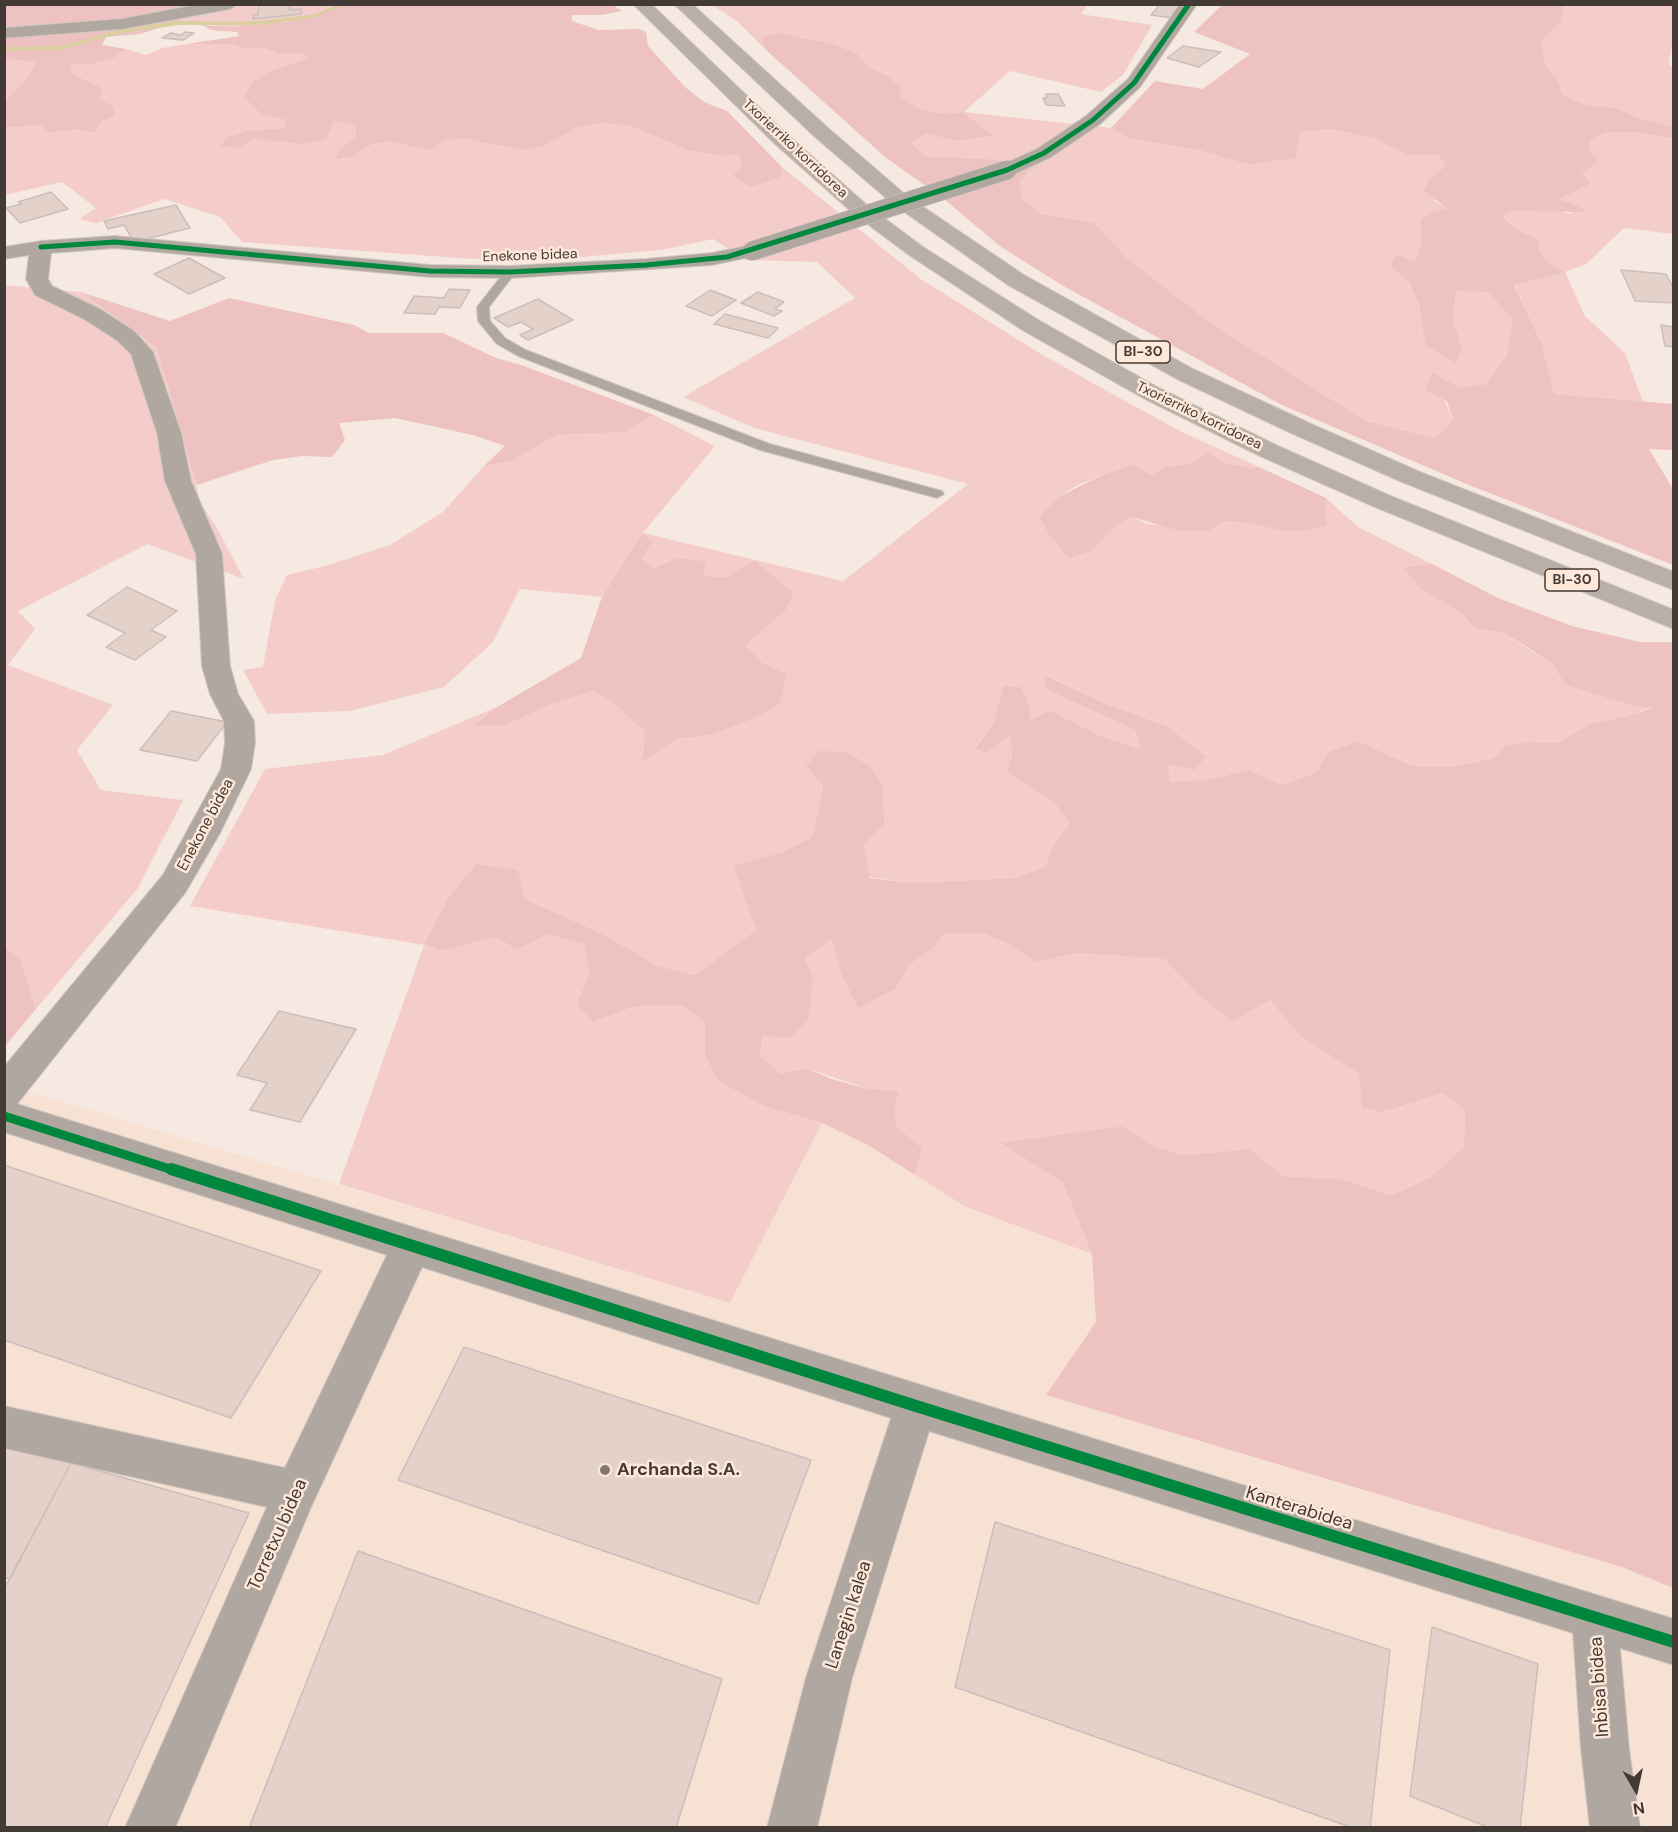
<!DOCTYPE html>
<html>
<head>
<meta charset="utf-8">
<style>
  body { margin:0 }
  #map { position:relative; width:1678px; height:1832px; overflow:hidden; background:#f6e9e1; font-family:"DM Sans",sans-serif }
  canvas { display:block }
  .frame { position:absolute; inset:0; border:6px solid #433a35; pointer-events:none }
  .north { position:absolute; left:1606px; top:1760px; width:60px; height:60px; -webkit-text-stroke:4px #fee8d9; paint-order:stroke; rotate:171deg; font-size:16px; font-weight:700; line-height:24px; text-align:center; color:#433a35 }
  .north::after { content:''; display:block; margin:auto; width:21px; height:27px; background:#433a35; clip-path:polygon(50% 0,100% 100%,50% 72%,0 100%) }
</style>
</head>
<body>
<div id="map">
<canvas width="1678" height="1832"></canvas>
<div class="frame"></div>
<div class="north">N</div>
</div>
<script>
const g = document.querySelector('canvas').getContext('2d');
g.lineJoin = 'round';
function fill(path, color) {
  g.fillStyle = color;
  g.fill(path, 'evenodd');
}
function toPath(rows) {
  const path = new Path2D();
  for (const r of rows) {
    path.moveTo(r[0], r[1]);
    for (let i = 2; i < r.length; i += 2) path.lineTo(r[i], r[i + 1]);
  }
  return path;
}
function trace(path, color, width, dash) {
  g.strokeStyle = color;
  g.lineWidth = width;
  g.lineCap = dash ? 'butt' : 'round';
  g.setLineDash(dash || []);
  g.stroke(path);
}
function write(font, color, halo, rows, align = 'center') {
  g.font = font + ' "DM Sans",sans-serif';
  g.lineWidth = 5;
  g.setLineDash([]);
  g.textBaseline = 'middle';
  g.strokeStyle = halo;
  g.fillStyle = color;
  for (const [text, x, y, turn = 0] of rows) {
    g.save();
    g.translate(x, y);
    g.rotate((+turn || 0) * Math.PI / 180);
    g.textAlign = isNaN(turn) ? turn : align;
    if (halo) g.strokeText(text, 0, 0);
    g.fillText(text, 0, 0);
    g.restore();
  }
}
fill(toPath([
  [4,1084,730,1303,822,1123,868,1145,966,1207,1092,1254,1096,1322,1046,1395,1622,1567,1673,1588,1673,1827,5,1827]
]), '#f7e1d3');
fill(toPath([
  [1088,4,1081,14,1152,25,1123,75,1101,92,1010,71,964,112,1111,128,1128,138,1202,151,1249,165,1296,158,1301,132,1330,129,1373,138,1407,155,1439,155,1447,166,1429,179,1435,201,1449,209,1422,219,1421,243,1415,262,1390,266,1410,283,1419,305,1425,345,1462,348,1453,320,1456,290,1488,292,1512,319,1507,355,1486,384,1460,388,1433,372,1453,420,1435,438,1366,421,1215,326,1128,259,1094,222,1041,214,1022,198,1020,181,1034,166,988,159,925,156,911,142,926,134,957,141,992,136,963,112,942,114,921,109,899,96,886,75,866,65,857,53,833,44,780,33,761,37,765,49,737,21,712,5],
  [201,5,346,5,320,14,253,26,233,27,178,22],
  [1564,5,1673,5,1673,37,1669,64,1673,68,1673,127,1636,117,1616,108,1587,105,1563,95,1556,78,1546,66,1541,42,1561,21],
  [187,44,230,44,244,49,264,48,279,54,303,53,308,58,276,69,275,116,286,120,284,128,246,131,227,137,220,147,239,148,253,139,276,140,329,129,334,121,356,124,356,138,339,149,336,160,352,157,371,144,389,142,431,150,444,141,461,138,520,150,577,127,604,123,631,126,690,151,724,156,740,154,741,167,780,177,782,167,922,280,1043,355,1116,396,1182,432,1259,467,1250,468,1223,462,1208,452,1191,464,1166,466,1151,475,1103,475,1078,485,1058,497,1091,551,1113,528,1132,517,1148,524,1211,530,1223,521,1254,524,1282,531,1326,525,1326,498,1358,527,1432,564,1404,567,1422,590,1460,612,1476,629,1504,633,1553,665,1565,685,1629,705,1653,707,1628,716,1592,723,1557,743,1531,742,1494,758,1453,767,1413,766,1358,741,1328,752,1317,772,1283,785,1248,770,1207,780,1170,783,1168,763,1206,756,1167,726,1106,704,1046,675,1045,689,1135,730,1140,749,1098,735,1031,721,1028,702,1003,686,994,723,975,747,1010,735,1012,755,1007,772,1055,803,1071,824,1054,844,1045,867,1014,878,910,883,868,877,864,844,884,825,823,785,813,836,783,852,735,866,756,930,695,975,658,966,603,934,525,899,447,900,424,944,442,951,496,937,517,950,548,934,584,944,589,973,577,1004,592,1022,633,1007,682,1005,705,1023,705,1056,764,1106,822,1123,730,1303,339,1184,424,945,190,906,265,769,383,755,497,707,473,725,593,691,613,703,646,731,644,760,677,739,710,735,787,674,761,662,746,645,786,610,794,593,755,560,727,577,703,576,705,561,677,558,653,570,641,559,642,533,602,597,520,589,492,643,444,687,350,711,267,714,243,670,263,667,275,600,287,575,325,566,390,545,443,512,484,466,512,461,557,435,625,432,654,415,715,446,643,533,843,581,968,484,754,428,683,397,855,298,817,262,746,260,713,239,661,250,581,257,472,259,242,242,220,217,164,199,96,223,79,219,96,208,62,182,5,195,5,128,40,125,50,133,78,129,95,133,101,122,115,115,99,100,102,88,71,73,72,64,89,65,114,58,126,49,146,55,162,48],
  [5,59,38,62,26,80,5,103],
  [1608,132,1632,132,1673,138,1673,234,1624,228,1586,264,1565,272,1585,316,1625,353,1643,402,1554,394,1542,344,1514,284,1564,272,1546,261,1539,249,1538,239,1516,229,1503,215,1513,211,1554,210,1571,214,1577,205,1558,199,1591,184,1582,173,1590,140],
  [4,285,81,292,157,348,189,450,200,502,217,528,244,579,147,544,18,611,35,629,8,665,113,705,77,750,101,790,183,800,138,888,36,1009,20,959,4,947],
  [945,933,983,933,1008,944,1035,962,1078,953,1164,959,1200,996,1270,1000,1300,1036,1359,1074,1384,1112,1443,1093,1465,1110,1464,1147,1431,1177,1392,1195,1341,1179,1283,1176,1250,1149,1185,1155,1155,1147,1123,1126,1001,1144,1063,1183,1092,1254,966,1207,915,1175,922,1148,896,1126,894,1109,898,1091,865,1088,806,1068,780,1074,760,1055,763,1036,813,978,805,958,832,939,840,971,896,988,909,965,932,949]
]), '#f4cdcb');
fill(toPath([
  [346,4,613,5,622,11,601,15,572,15,572,21,599,30,639,29,646,32,648,46,685,87,704,102,727,111,782,167,780,177,750,187,733,176,741,167,739,154,724,156,690,151,631,126,604,123,577,127,541,147,520,150,461,138,444,141,431,150,389,142,372,144,352,157,335,160,339,149,356,138,356,125,334,121,326,139,304,144,253,139,239,148,219,147,227,137,246,131,284,128,286,120,261,114,244,97,253,82,276,69,308,58,303,53,279,54,264,48,244,49,230,44,187,44,239,36,237,32,211,30,202,25,233,27,287,21,320,14],
  [5,5,201,5,178,22,140,34,106,37,102,45,126,49,114,58,89,65,72,64,71,73,102,88,99,100,112,105,115,115,101,122,95,133,78,129,50,133,40,125,5,128,4,103,26,80,37,62,5,59],
  [1222,5,1564,5,1561,21,1541,42,1546,66,1556,78,1563,95,1587,105,1616,108,1636,117,1673,127,1673,138,1632,132,1608,132,1590,140,1589,150,1598,161,1582,173,1591,184,1559,199,1577,205,1586,212,1513,211,1503,216,1516,229,1538,239,1539,249,1546,261,1565,272,1514,285,1542,344,1554,394,1673,404,1673,450,1649,449,1673,489,1673,565,1469,485,1282,405,1065,287,1001,247,944,199,885,157,765,49,761,37,780,33,833,44,857,53,866,65,886,75,901,87,899,96,921,109,942,114,963,112,993,136,957,141,926,134,911,142,925,156,988,159,1035,165,1020,181,1022,198,1041,214,1094,222,1128,259,1215,326,1366,421,1435,438,1453,420,1447,401,1425,390,1433,372,1460,388,1486,384,1507,355,1512,319,1488,292,1456,291,1453,320,1462,348,1456,363,1425,345,1419,305,1410,283,1390,266,1397,255,1415,262,1421,243,1421,219,1433,212,1448,209,1424,191,1429,179,1446,166,1439,155,1407,155,1373,138,1330,129,1301,132,1296,158,1249,165,1202,151,1128,138,1111,128,1155,81,1203,89,1250,54,1194,32],
  [81,292,170,321,229,298,354,325,369,333,443,333,496,358,521,365,654,415,625,432,557,435,512,461,484,466,505,446,473,435,395,418,339,423,345,440,332,457,302,456,273,460,197,485,157,348],
  [1208,452,1223,462,1250,468,1259,467,1326,498,1326,525,1308,530,1282,531,1254,524,1223,521,1211,530,1177,530,1132,517,1113,528,1091,551,1069,558,1049,534,1040,517,1058,497,1103,475,1133,465,1151,475,1166,466,1191,464],
  [642,533,652,542,641,559,653,569,677,558,706,561,703,576,727,577,755,560,794,593,786,610,746,645,761,662,787,674,779,704,755,718,710,735,677,739,643,761,645,731,613,703,593,691,553,703,505,725,472,726,497,707,581,658,602,597],
  [1432,564,1498,598,1572,626,1640,642,1673,642,1673,1588,1622,1567,1046,1395,1096,1322,1092,1254,1063,1183,1000,1143,1123,1126,1155,1147,1185,1155,1250,1149,1283,1176,1341,1179,1392,1195,1431,1177,1464,1147,1465,1110,1443,1093,1383,1112,1362,1108,1359,1074,1300,1036,1270,1000,1232,1021,1200,996,1164,959,1078,953,1035,962,1008,944,983,933,945,933,932,949,909,965,896,988,858,1008,840,971,832,939,805,958,813,978,808,1019,790,1038,763,1036,760,1055,780,1074,806,1068,832,1079,864,1088,899,1091,894,1109,896,1126,922,1148,915,1175,868,1145,822,1123,764,1106,719,1081,705,1056,705,1023,682,1005,633,1007,592,1022,577,1004,589,973,584,944,548,934,517,950,496,937,442,951,424,944,447,900,476,864,518,870,525,899,603,934,658,966,695,975,756,930,734,866,783,852,813,836,823,785,806,766,819,751,847,752,871,767,883,788,884,825,864,844,869,878,910,883,1014,878,1045,867,1054,844,1070,824,1055,803,1007,772,1012,755,1010,735,987,753,975,748,994,723,1003,686,1021,687,1028,702,1031,720,1050,711,1098,735,1140,749,1135,730,1045,689,1045,675,1106,704,1167,726,1206,756,1195,770,1168,764,1170,782,1207,780,1248,770,1283,785,1317,772,1328,752,1358,741,1413,766,1453,767,1494,758,1505,746,1531,742,1557,743,1592,723,1628,716,1652,708,1629,705,1565,685,1553,665,1527,647,1504,633,1476,629,1460,612,1422,590,1403,567],
  [5,947,20,959,36,1009,5,1046]
]), '#edc2c1');
fill(toPath([
  [339,4,347,4,317,17,262,25,180,25,121,33,61,50,4,51,4,47,61,46,121,29,180,21,262,21,316,14,339,4]
]), '#dbcea1');
const building = toPath([
  [259,4,303,4,289,6,289,10,301,9,301,14,253,19,253,15,258,15,259,4],
  [1160,4,1183,4,1172,18,1151,15,1160,4],
  [185,32,194,33,183,40,162,38,171,33,181,35,185,32],
  [1183,46,1221,52,1199,67,1167,58,1183,46],
  [1046,94,1058,94,1065,106,1046,105,1043,98,1047,98,1046,94],
  [51,192,68,209,20,223,6,208,21,204,18,202,51,192],
  [176,205,190,228,134,242,124,225,108,229,104,221,176,205],
  [189,258,225,278,189,294,154,274,189,258],
  [1621,270,1666,274,1674,289,1674,303,1635,301,1621,270],
  [449,289,470,290,460,308,439,307,435,314,404,313,414,296,444,298,449,289],
  [710,290,736,300,712,316,686,306,710,290],
  [758,292,784,302,775,309,782,311,774,316,741,303,758,292],
  [538,299,573,320,528,340,520,335,533,329,521,322,508,327,494,318,538,299],
  [725,314,778,328,768,338,714,324,725,314],
  [1661,325,1674,327,1674,347,1665,346,1661,325],
  [127,587,177,611,151,630,166,637,135,660,106,647,125,633,87,615,127,587],
  [171,711,227,722,197,761,140,750,171,711],
  [279,1011,356,1029,300,1122,250,1110,267,1083,237,1075,279,1011],
  [4,1165,321,1271,231,1418,4,1340,4,1165],
  [464,1347,811,1460,758,1604,398,1480,464,1347],
  [4,1448,71,1463,10,1579,4,1577,4,1448],
  [71,1463,249,1513,105,1828,4,1828,4,1589,71,1463],
  [995,1522,1390,1650,1370,1828,1353,1828,955,1687,995,1522],
  [358,1551,722,1679,676,1828,249,1828,358,1551],
  [1432,1627,1538,1664,1520,1828,1490,1828,1410,1796,1432,1627]
]);
fill(building, '#e3d1ca');
trace(building, '#cabfba', 1.5);
const lane = toPath([
  [506,270,516,272,489,307,490,321,505,338,526,350,770,444,942,491,944,494,937,498,760,450,518,356,497,344,478,321,477,307,506,270]
]);
const street = toPath([
  [201,4,238,4,230,9,122,29,4,38,4,28,122,19,201,4],
  [1180,4,1197,4,1140,87,1100,124,1051,157,1014,174,1000,174,997,170,1000,166,1037,149,1086,116,1128,79,1180,4],
  [115,236,430,265,510,266,646,259,712,253,752,245,759,247,762,251,759,255,712,265,510,278,430,277,115,248,51,253,48,279,52,286,100,309,134,331,153,352,181,433,191,481,222,554,230,666,238,694,254,721,255,743,251,769,220,833,185,893,17,1104,1674,1619,1674,1665,1620,1648,1629,1749,1640,1828,1590,1828,1581,1749,1573,1633,929,1431,852,1678,817,1828,767,1828,806,1678,891,1418,422,1267,311,1507,175,1828,125,1828,267,1507,4,1448,4,1406,285,1468,387,1255,4,1132,4,1067,163,875,221,769,225,743,224,721,210,694,202,666,196,554,165,481,157,433,131,354,118,341,84,319,35,295,26,279,29,255,4,259,4,247,41,241,115,236]
]);
const highway = toPath([
  [633,4,651,4,789,136,868,206,923,247,1040,321,1159,388,1278,446,1393,497,1674,610,1674,629,1375,507,1260,456,1143,398,1024,331,909,255,854,214,775,144,633,4],
  [674,4,692,4,828,128,907,196,1024,275,1193,369,1309,423,1420,472,1674,572,1674,590,1402,482,1291,433,1177,379,1008,285,893,204,814,136,674,4]
]);
trace(lane, '#d1c7c0', 2);
trace(street, '#d1c7c0', 2);
trace(highway, '#d1c7c0', 2);
fill(lane, '#b0a8a0');
fill(street, '#b0a8a0');
fill(highway, '#baafa6');
const streetBridge = toPath([
  [752,251,1007,170]
]);
trace(streetBridge, '#d1c7c0', 20, []);
trace(streetBridge, '#b0a8a0', 19);
trace(toPath([
  [41,247,115,242,430,271,510,272,646,265,727,257,1007,170,1044,153,1093,120,1134,83,1189,4]
]), '#00873e', 5);
trace(toPath([
  [4,1116,176,1171]
]), '#00873e', 9);
trace(toPath([
  [171,1169,916,1406,1674,1642]
]), '#00873e', 12);
for (const [x, y, r, color] of [
  [605,1470,6,"#827771"]
]) {
  const dot = new Path2D();
  dot.arc(x, y, r, 0, 2 * Math.PI);
  g.fillStyle = color;
  g.fill(dot);
  trace(dot, '#fee8d9', 2);
}
write('14px', '#433a35', '#fee8d9', [
  ["Txorierriko korridorea",795,149,43],
  ["Enekone bidea",530,256,-2],
  ["Txorierriko korridorea",1199,416,26]
]);
for (const [x, y, w] of [
  [1143,352,54],
  [1572,580,54]
]) {
  const box = new Path2D();
  box.roundRect(x - w / 2, y - 11, w, 22, 4.5);
  g.fillStyle = '#fee8d9';
  g.fill(box);
  trace(box, '#433a35', 1.5);
}
write('bold 14px', '#433a35', null, [
  ["BI-30",1143,352],
  ["BI-30",1572,580]
]);
write('15px', '#433a35', '#fee8d9', [
  ["Enekone bidea",206,825,-62]
]);
write('bold 18px', '#433a35', '#fee8d9', [
  ["Archanda S.A.",617,1470]
], 'left');
write('18px', '#433a35', '#fee8d9', [
  ["Kanterabidea",1299,1509,17],
  ["Torretxu bidea",278,1535,-66],
  ["Lanegin kalea",849,1615,-72],
  ["Inbisa bidea",1600,1687,-94]
]);
</script>
</body>
</html>
